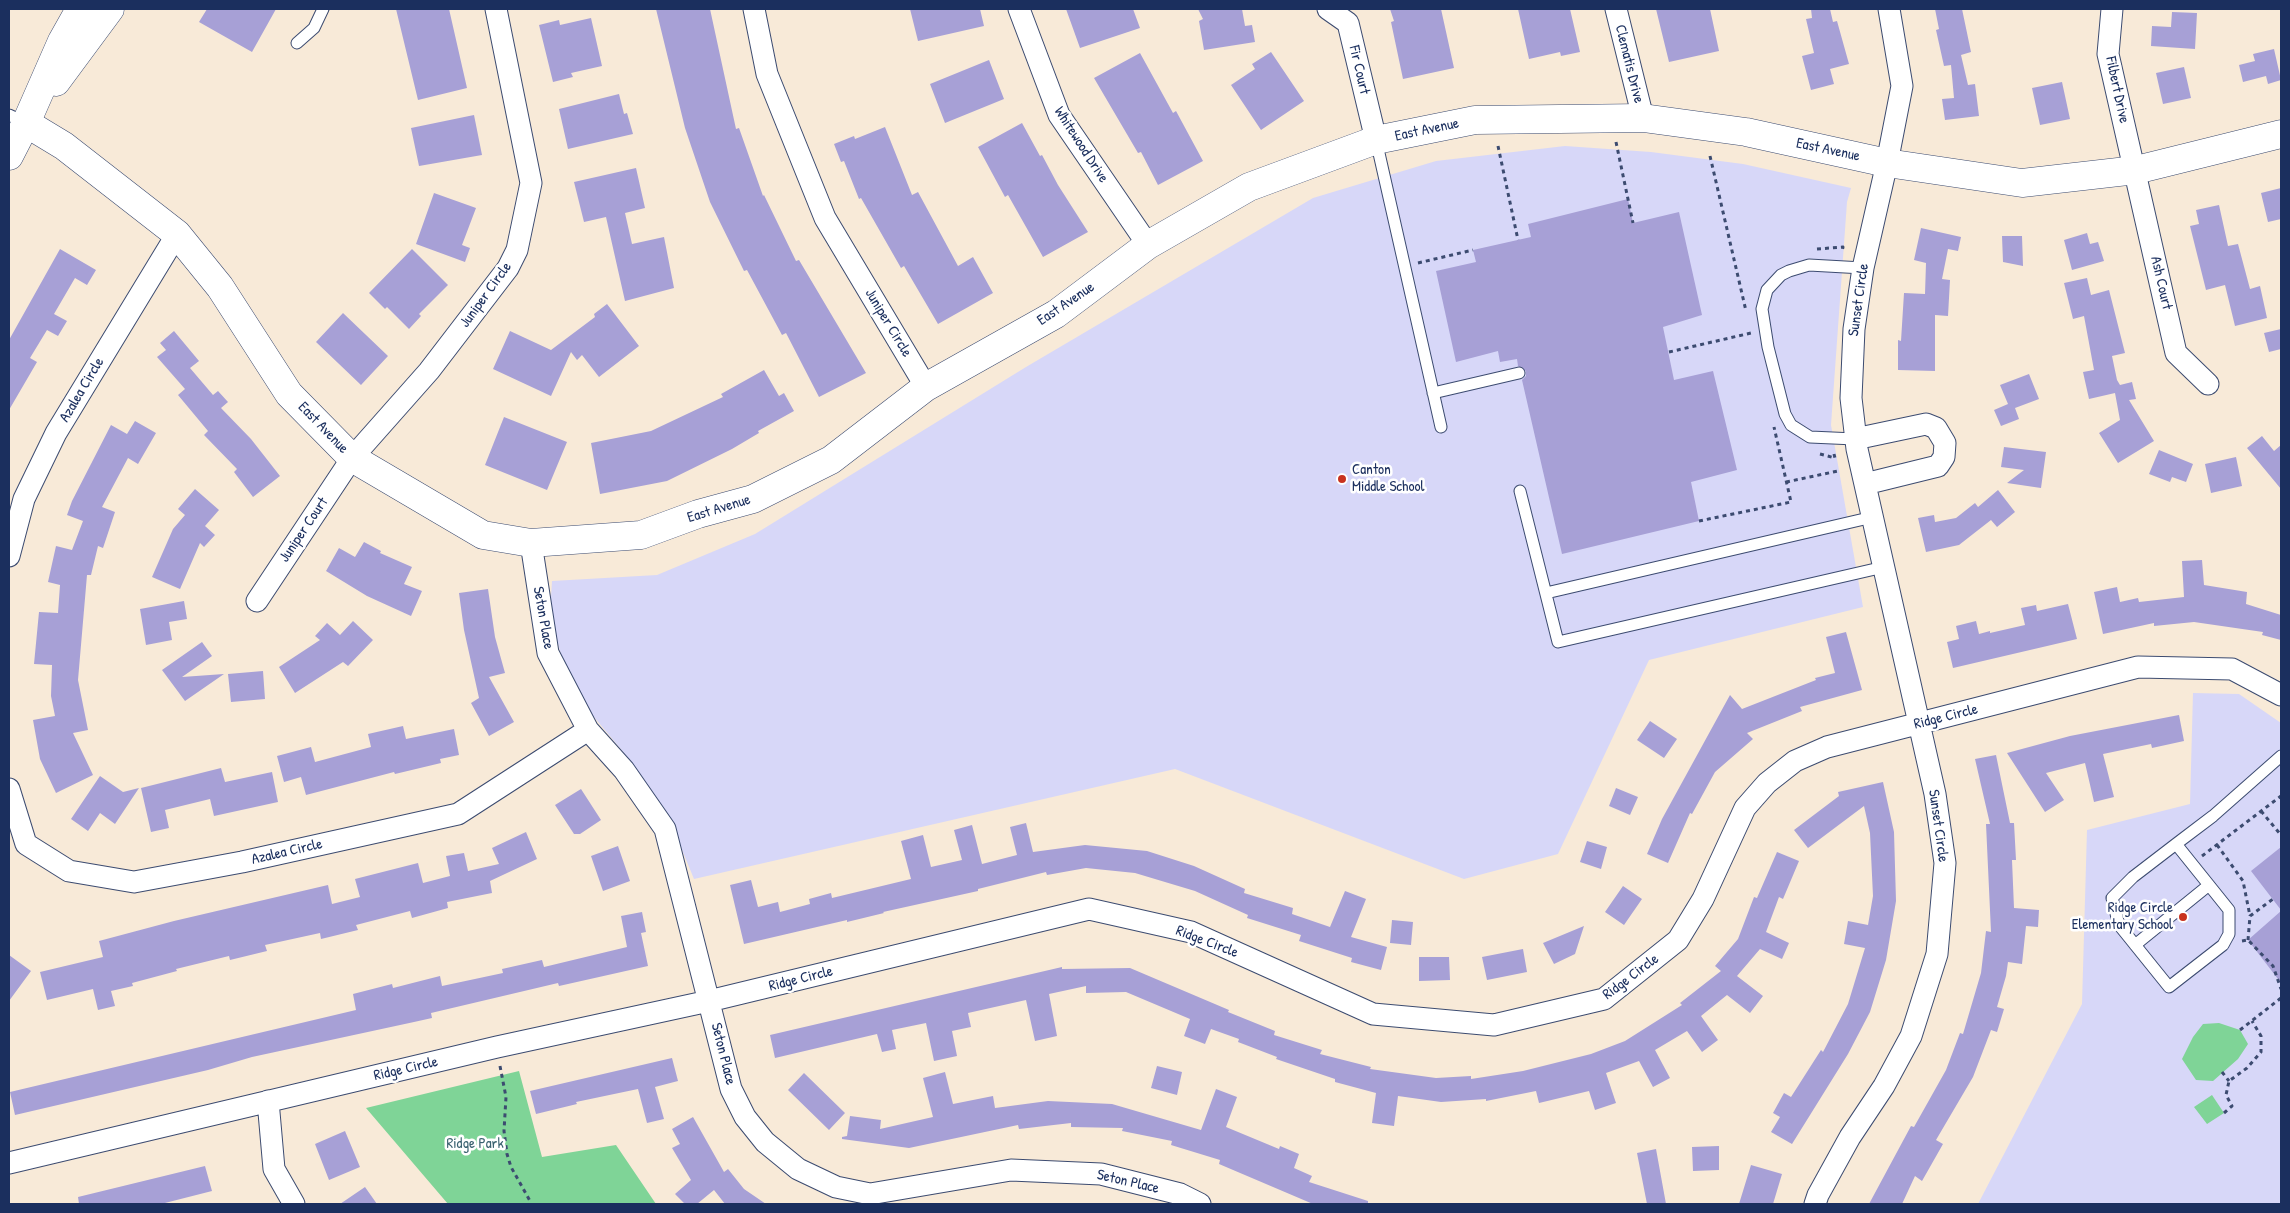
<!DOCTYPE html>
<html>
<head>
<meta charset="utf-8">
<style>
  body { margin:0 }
  #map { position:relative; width:2290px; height:1213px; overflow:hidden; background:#f8ead8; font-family:"Patrick Hand",sans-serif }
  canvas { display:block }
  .frame { position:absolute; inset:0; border:10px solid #1b2f5e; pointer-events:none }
</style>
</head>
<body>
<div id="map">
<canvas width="2290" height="1213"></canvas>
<div class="frame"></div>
</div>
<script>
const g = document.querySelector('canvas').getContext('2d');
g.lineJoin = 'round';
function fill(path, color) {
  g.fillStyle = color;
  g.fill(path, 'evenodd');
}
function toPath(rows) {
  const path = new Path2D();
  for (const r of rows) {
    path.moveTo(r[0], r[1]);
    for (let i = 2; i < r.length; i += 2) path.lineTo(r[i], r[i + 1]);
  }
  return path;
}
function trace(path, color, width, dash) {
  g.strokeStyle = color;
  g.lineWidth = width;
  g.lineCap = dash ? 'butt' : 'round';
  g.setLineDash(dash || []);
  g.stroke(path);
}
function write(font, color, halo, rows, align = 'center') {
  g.font = font + ' "Patrick Hand",sans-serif';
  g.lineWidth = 5;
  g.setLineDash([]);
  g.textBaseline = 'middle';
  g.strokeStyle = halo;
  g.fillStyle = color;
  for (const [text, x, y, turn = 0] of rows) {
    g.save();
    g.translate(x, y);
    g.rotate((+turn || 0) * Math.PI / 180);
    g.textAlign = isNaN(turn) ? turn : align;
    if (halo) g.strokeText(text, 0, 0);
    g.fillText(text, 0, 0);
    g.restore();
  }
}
fill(toPath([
  [1565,146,1651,152,1743,164,1851,188,1847,202,1831,425,1863,607,1649,660,1558,854,1464,879,1175,769,694,879,666,811,624,753,589,711,565,670,550,613,552,581,657,575,755,534,1026,367,1313,198,1436,161],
  [2193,693,2239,694,2281,723,2281,1204,1978,1204,2082,1004,2087,830,2190,804]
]), '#d7d7f8');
fill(toPath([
  [2219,1023,2240,1030,2248,1044,2238,1059,2213,1081,2196,1080,2182,1059,2193,1037,2203,1024],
  [519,1071,542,1157,616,1145,656,1204,448,1204,366,1108],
  [2212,1095,2224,1113,2207,1124,2194,1107]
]), '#7fd497');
fill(toPath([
  [207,9,276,9,252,52,199,22],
  [396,9,449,9,467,88,418,100],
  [656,9,710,9,736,129,739,128,763,196,764,195,796,261,799,260,866,373,819,397,786,333,782,335,747,270,744,271,710,202,685,128],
  [910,9,980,9,984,26,918,41],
  [1066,9,1133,9,1140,28,1080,48],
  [1198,9,1242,9,1245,26,1252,25,1255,42,1204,50,1199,21,1203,19],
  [1390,9,1441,9,1454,68,1403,79,1391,22,1394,21],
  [1518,9,1570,9,1580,52,1561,56,1560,52,1529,59],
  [1656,9,1710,9,1719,51,1669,62],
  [1811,9,1830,9,1833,22,1837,21,1849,64,1830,69,1834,84,1811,90,1802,56,1814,53,1806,19,1812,18],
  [1935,9,1962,9,1971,52,1961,55,1968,85,1975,84,1979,116,1945,120,1942,99,1954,98,1951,65,1944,66,1936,30,1939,29],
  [2172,12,2197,13,2195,49,2151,46,2152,26,2171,27],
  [591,18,602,66,571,73,573,77,553,82,539,25,559,20,560,25],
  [2274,49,2281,80,2268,84,2266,76,2243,82,2239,65,2255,61,2253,54],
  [1271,52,1304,101,1261,130,1231,85,1255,69,1252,64],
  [1140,53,1173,113,1176,111,1203,161,1158,185,1141,152,1138,153,1094,78],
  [989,60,1004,99,945,123,930,84],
  [2184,67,2191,98,2163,104,2156,73],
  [2062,82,2070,119,2040,125,2032,88],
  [619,94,624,114,627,113,633,134,568,149,559,109],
  [474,115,482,155,419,166,411,128],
  [1022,123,1040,156,1042,155,1058,185,1088,232,1043,257,1008,195,1005,197,978,147],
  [885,127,912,195,918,192,958,266,973,257,993,293,938,324,904,266,901,268,861,198,859,199,844,161,841,162,834,144,854,136,855,139],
  [636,168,645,208,625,213,632,244,664,237,674,288,625,301,606,217,584,222,574,182],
  [2281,188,2281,219,2268,222,2261,193],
  [434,193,476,208,462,245,470,248,465,262,416,244],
  [1628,199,1633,223,1679,212,1702,315,1663,327,1674,380,1713,371,1737,470,1691,482,1699,521,1562,554,1522,380,1526,376,1526,371,1518,366,1517,359,1500,362,1498,351,1456,362,1436,271,1476,262,1473,250,1531,237,1528,224],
  [2219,205,2228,246,2238,244,2250,289,2260,286,2267,318,2235,326,2225,285,2206,290,2190,226,2199,224,2196,210],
  [1921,228,1961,237,1958,251,1948,249,1942,279,1950,280,1948,316,1935,315,1935,371,1898,370,1898,340,1901,341,1904,293,1925,294,1926,263,1914,260],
  [2087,233,2090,244,2098,242,2104,261,2072,270,2064,240],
  [2002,236,2022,236,2023,266,2003,262],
  [60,249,96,270,87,285,75,278,54,314,67,321,58,336,47,330,30,358,37,362,9,410,9,340],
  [412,249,448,285,419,314,421,316,409,329,387,307,385,309,369,293],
  [2087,278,2091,295,2109,290,2125,353,2112,356,2117,380,2120,385,2132,382,2136,399,2129,400,2154,441,2118,463,2099,433,2120,420,2115,393,2089,399,2083,372,2094,370,2084,316,2073,319,2064,283],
  [607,304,639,346,599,377,582,355,577,360,571,352,551,396,493,369,510,331,551,350,595,317,594,314],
  [343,313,388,356,361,385,316,342],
  [2281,329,2281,349,2269,352,2264,333],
  [174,331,199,361,190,368,213,395,218,391,228,402,221,408,251,439,280,476,253,497,234,472,237,469,204,435,208,431,178,395,185,389,157,357,166,350,160,343],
  [764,370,779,396,784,393,794,411,758,431,759,433,732,449,667,481,600,494,591,443,651,431,723,397,721,394],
  [2029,374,2039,399,2015,408,2019,419,2001,426,1994,410,2008,404,2000,385],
  [504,417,567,442,547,490,485,465],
  [135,421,156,433,138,464,128,458,102,507,115,512,103,548,98,546,91,575,87,575,78,680,88,730,73,733,93,775,56,793,40,759,33,720,55,716,51,696,52,665,34,664,39,612,58,613,60,585,48,582,56,546,72,550,83,521,67,515,72,501,111,425,127,434],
  [2262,436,2274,451,2281,445,2281,489,2247,448],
  [2004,447,2046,452,2041,488,2007,483,2024,470,2001,467],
  [2159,450,2193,464,2186,482,2172,477,2170,482,2149,474],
  [2236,457,2242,486,2211,493,2205,464],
  [195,489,219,510,205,526,215,535,204,547,200,543,180,589,152,577,173,529,185,515,178,509],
  [1998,490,2015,512,1997,527,1991,520,1959,545,1926,552,1918,518,1934,515,1935,522,1956,518,1975,503,1978,507],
  [364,542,381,551,380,553,412,567,404,584,422,591,411,616,367,596,326,571,339,548,355,557],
  [2202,560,2204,585,2247,592,2246,604,2281,615,2281,640,2262,635,2263,632,2194,622,2154,626,2154,623,2103,634,2094,592,2117,587,2120,602,2138,598,2139,602,2184,597,2182,561],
  [488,589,495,637,505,673,489,677,514,722,489,736,471,703,479,698,464,630,459,593],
  [184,601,187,619,169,622,172,640,146,645,140,609],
  [2068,604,2077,639,1953,668,1947,642,1959,639,1956,626,1976,621,1979,634,1990,631,1990,633,2025,625,2021,608,2036,605,2037,611],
  [353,621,373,640,348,666,343,662,295,693,279,667,320,640,315,636,327,623,340,635],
  [1846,632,1862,690,1800,707,1802,711,1747,733,1753,739,1715,772,1692,814,1690,813,1668,863,1647,854,1662,819,1730,695,1742,709,1816,680,1815,678,1835,673,1826,637],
  [202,642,212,656,182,677,224,674,185,701,162,670],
  [263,671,265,699,231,702,228,674],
  [2179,715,2184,741,2152,748,2151,744,2103,754,2114,797,2094,802,2085,763,2046,773,2064,800,2045,812,2007,753,2070,736],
  [1650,721,1677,739,1664,758,1637,740],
  [403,726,406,739,454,729,459,755,440,759,441,763,395,774,394,772,306,795,301,777,284,782,277,756,311,747,315,762,371,747,368,734],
  [1996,755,2010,823,2014,823,2016,860,2012,860,2014,908,2039,910,2038,927,2026,926,2022,964,2008,962,2006,976,1997,1007,2004,1009,1997,1032,1991,1030,1973,1077,1936,1140,1943,1144,1922,1181,1915,1176,1902,1204,1869,1204,1911,1126,1914,1127,1946,1070,1960,1033,1963,1034,1981,973,1986,931,1991,932,1986,824,1990,824,1975,759],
  [221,768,225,782,272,772,278,802,214,816,210,799,165,810,169,828,151,832,141,788],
  [100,776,123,792,139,788,115,824,100,813,88,831,71,819],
  [1883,782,1894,832,1896,901,1886,960,1870,1012,1848,1054,1792,1144,1771,1132,1780,1117,1773,1113,1784,1093,1791,1097,1821,1050,1823,1052,1848,1004,1865,948,1844,944,1848,921,1868,925,1873,896,1870,833,1864,806,1808,848,1794,830,1839,796,1838,792],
  [1616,788,1638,797,1630,815,1609,806],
  [581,789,601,820,580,834,574,834,555,805],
  [1026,823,1033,852,1085,845,1147,851,1194,866,1245,889,1244,893,1293,908,1292,914,1330,927,1345,891,1366,899,1351,937,1387,947,1381,970,1351,962,1352,958,1299,941,1301,935,1247,918,1248,915,1195,891,1135,873,1086,868,1047,875,1046,872,978,889,978,891,883,912,884,913,847,922,847,920,744,944,730,885,751,880,758,907,778,902,780,912,810,904,809,899,831,893,832,898,911,879,901,841,923,835,931,867,962,860,954,830,972,825,982,864,1017,855,1010,827],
  [526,832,537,859,490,881,492,893,447,902,448,908,412,918,410,911,356,925,358,930,321,939,320,933,265,945,267,951,230,960,229,956,176,969,177,971,132,983,133,986,111,991,115,1006,98,1010,93,989,47,1000,40,972,103,957,99,941,174,921,328,885,332,904,360,897,355,879,418,863,423,883,450,876,446,856,464,853,468,871,499,864,492,848],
  [1587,841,1607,847,1601,869,1580,862],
  [618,846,630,881,603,891,591,856],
  [2281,847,2281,910,2251,871],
  [1777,852,1799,861,1783,899,1779,897,1766,932,1789,943,1782,959,1760,949,1737,976,1763,996,1750,1013,1727,995,1701,1016,1718,1040,1702,1052,1687,1031,1655,1050,1670,1078,1653,1087,1639,1061,1606,1073,1616,1103,1595,1110,1589,1091,1539,1103,1536,1091,1486,1101,1486,1099,1441,1102,1398,1096,1394,1126,1372,1123,1376,1093,1335,1082,1335,1079,1276,1059,1277,1057,1238,1042,1239,1039,1211,1029,1205,1044,1184,1036,1190,1019,1126,992,1086,993,1086,986,1049,994,1057,1036,1035,1041,1026,1000,968,1013,971,1027,952,1031,957,1056,934,1061,926,1023,892,1030,896,1049,882,1052,877,1034,775,1058,770,1035,1062,967,1062,969,1130,968,1229,1010,1228,1012,1275,1031,1274,1035,1322,1050,1320,1054,1371,1067,1370,1069,1436,1078,1471,1076,1471,1079,1523,1071,1591,1054,1625,1041,1682,1005,1680,1003,1721,971,1715,966,1738,939,1754,897,1757,898],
  [1623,886,1642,899,1624,925,1605,912],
  [2281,911,2281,983,2248,940],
  [642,912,646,932,641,933,648,966,559,986,558,983,431,1013,432,1018,414,1022,252,1057,208,1070,15,1115,10,1092,356,1010,353,994,392,984,393,988,440,976,442,986,503,973,502,969,542,960,544,967,627,947,621,916],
  [1392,920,1413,922,1411,945,1390,943],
  [1584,926,1575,954,1554,964,1543,943],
  [1523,949,1527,972,1487,980,1482,957],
  [9,955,31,971,9,1001],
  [1419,957,1449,957,1450,980,1419,981],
  [672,1058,678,1081,655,1087,664,1119,647,1123,638,1089,576,1102,577,1104,536,1114,530,1091],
  [1157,1066,1182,1072,1177,1095,1151,1088],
  [945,1072,953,1104,993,1096,995,1108,1048,1101,1112,1104,1201,1130,1216,1089,1237,1097,1226,1127,1279,1149,1280,1146,1299,1154,1294,1168,1312,1176,1309,1182,1368,1201,1368,1204,1313,1204,1219,1164,1220,1160,1171,1145,1172,1141,1122,1131,1123,1128,1071,1127,1071,1123,1019,1129,1018,1125,909,1148,842,1139,842,1137,847,1136,850,1116,881,1120,880,1129,933,1117,923,1078],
  [804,1073,845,1113,829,1130,788,1090],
  [693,1117,724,1172,728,1169,744,1189,766,1204,725,1204,714,1190,697,1204,685,1204,675,1194,691,1180,672,1148,680,1144,672,1129],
  [345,1131,360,1167,329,1180,315,1144],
  [1719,1146,1719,1170,1693,1171,1692,1147],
  [1656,1149,1666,1204,1647,1204,1637,1153],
  [1751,1165,1782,1174,1773,1204,1739,1204],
  [205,1166,212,1191,161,1204,79,1204,78,1197],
  [365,1187,377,1204,340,1204]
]), '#a7a0d6');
const service = toPath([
  [297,43,314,28,323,9],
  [9,115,26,123],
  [1376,140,1441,427],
  [1433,393,1519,373],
  [1855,439,1810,437,1791,425,1785,414,1768,347,1762,309,1767,290,1781,275,1789,271,1809,265,1863,268],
  [1520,491,1558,642,1884,567],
  [1546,593,1873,517],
  [2176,844,2229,910,2229,934,2223,945,2169,987,2119,925,2112,898,2133,877,2176,844,2213,816,2281,756],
  [2135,945,2209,885]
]);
const minor = toPath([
  [754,9,767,74,825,218,926,387],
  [1019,9,1059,115,1148,245],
  [1328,9,1348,23,1376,140],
  [1616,9,1643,118],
  [2112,9,2108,54,2176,353,2208,384],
  [1855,439,1926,424,1936,428,1945,443,1944,457,1938,466,1865,484],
  [531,543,548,653,588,730,624,770,665,829,731,1089,745,1117,765,1142,798,1169,836,1187,870,1194,1011,1170,1101,1174,1180,1194,1200,1204],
  [9,556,24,499,56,433,177,234],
  [257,601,352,458,429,371,508,268,517,250,531,183,496,9],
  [9,789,26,844,69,871,134,882,242,862,458,814,588,730],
  [268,1101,274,1169,294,1204],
  [9,1163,497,1047,709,1001,1089,909,1191,932,1373,1014,1494,1025,1604,999,1678,940,1703,899,1745,808,1767,783,1795,761,1827,747,2138,667,2232,669,2281,695],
  [1815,1204,1818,1195,1850,1137,1884,1086,1911,1036,1937,954,1945,863,1935,794,1857,449,1851,398,1854,329,1863,268,1887,163,1902,86,1889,9]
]);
const tertiary = toPath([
  [26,123,64,146,177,234,220,287,289,394,352,458,483,535,531,543,641,535,698,514,753,499,831,460,926,387,1056,314,1148,245,1249,187,1376,140,1475,120,1643,118,1746,132,1887,163,2022,183,2136,170,2281,134]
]);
const secondary = toPath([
  [56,82,110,9],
  [9,156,26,123,62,41,80,9]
]);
trace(service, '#3c4b70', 13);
trace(minor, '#3c4b70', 23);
trace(tertiary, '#3c4b70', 29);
trace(secondary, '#3c4b70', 29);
trace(toPath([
  [1616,142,1633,223],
  [1498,146,1518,240],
  [1710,156,1746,311],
  [1817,249,1843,247,1842,252],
  [1418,263,1473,250],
  [1669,352,1751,333],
  [1820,454,1835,458,1834,454],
  [1786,482,1838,471],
  [1699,521,1791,502,1774,427],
  [2261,811,2281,835],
  [2217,845,2243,881,2250,916],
  [2202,856,2281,796],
  [2248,940,2250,916,2273,899],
  [2242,941,2248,940,2273,966,2281,989],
  [2240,1030,2281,998],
  [500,1066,506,1097,504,1131,507,1154,511,1167,530,1201],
  [2222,1072,2229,1081],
  [2224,1113,2232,1106,2226,1095,2229,1081,2247,1068,2261,1052,2261,1036,2252,1021]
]), '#3c4b70', 3, [4, 4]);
trace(service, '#fff', 11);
trace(minor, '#fff', 21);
trace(tertiary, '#fff', 28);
trace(secondary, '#fff', 28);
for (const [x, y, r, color] of [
  [1342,479,5,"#c8321e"],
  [2183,917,5,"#c8321e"]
]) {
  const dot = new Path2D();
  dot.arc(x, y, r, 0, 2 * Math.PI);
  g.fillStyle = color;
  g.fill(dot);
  trace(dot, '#fff', 2);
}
write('15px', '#1b2f5e', '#fff', [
  ["Clematis Drive",1629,64,76],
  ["Fir Court",1359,70,77],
  ["Filbert Drive",2117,90,78],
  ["East Avenue",1427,130,-12],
  ["Whitewood Drive",1081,145,57],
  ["East Avenue",1828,150,12],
  ["Ash Court",2161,283,77],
  ["Juniper Circle",486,295,-54],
  ["Sunset Circle",1859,300,-82],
  ["East Avenue",1066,304,-34],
  ["Juniper Circle",888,323,59],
  ["Azalea Circle",82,390,-59],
  ["East Avenue",323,428,46],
  ["East Avenue",719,509,-17],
  ["Juniper Court",304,530,-56],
  ["Seton Place",543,618,80],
  ["Ridge Circle",1946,717,-14],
  ["Sunset Circle",1938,826,82],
  ["Azalea Circle",287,852,-13],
  ["Ridge Circle",1207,942,21],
  ["Ridge Circle",1631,977,-37],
  ["Ridge Circle",801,979,-14],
  ["Seton Place",723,1054,76],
  ["Ridge Circle",406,1069,-13],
  ["Seton Place",1128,1182,13]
]);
write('15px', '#1b2f5e', '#fff', [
  ["Canton",1352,470],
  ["Middle School",1352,487],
  ["Ridge Circle",2173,908,"right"],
  ["Elementary School",2173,925,"right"]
], 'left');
write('15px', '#39616f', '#fff', [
  ["Ridge Park",475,1144]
]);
</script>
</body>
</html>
